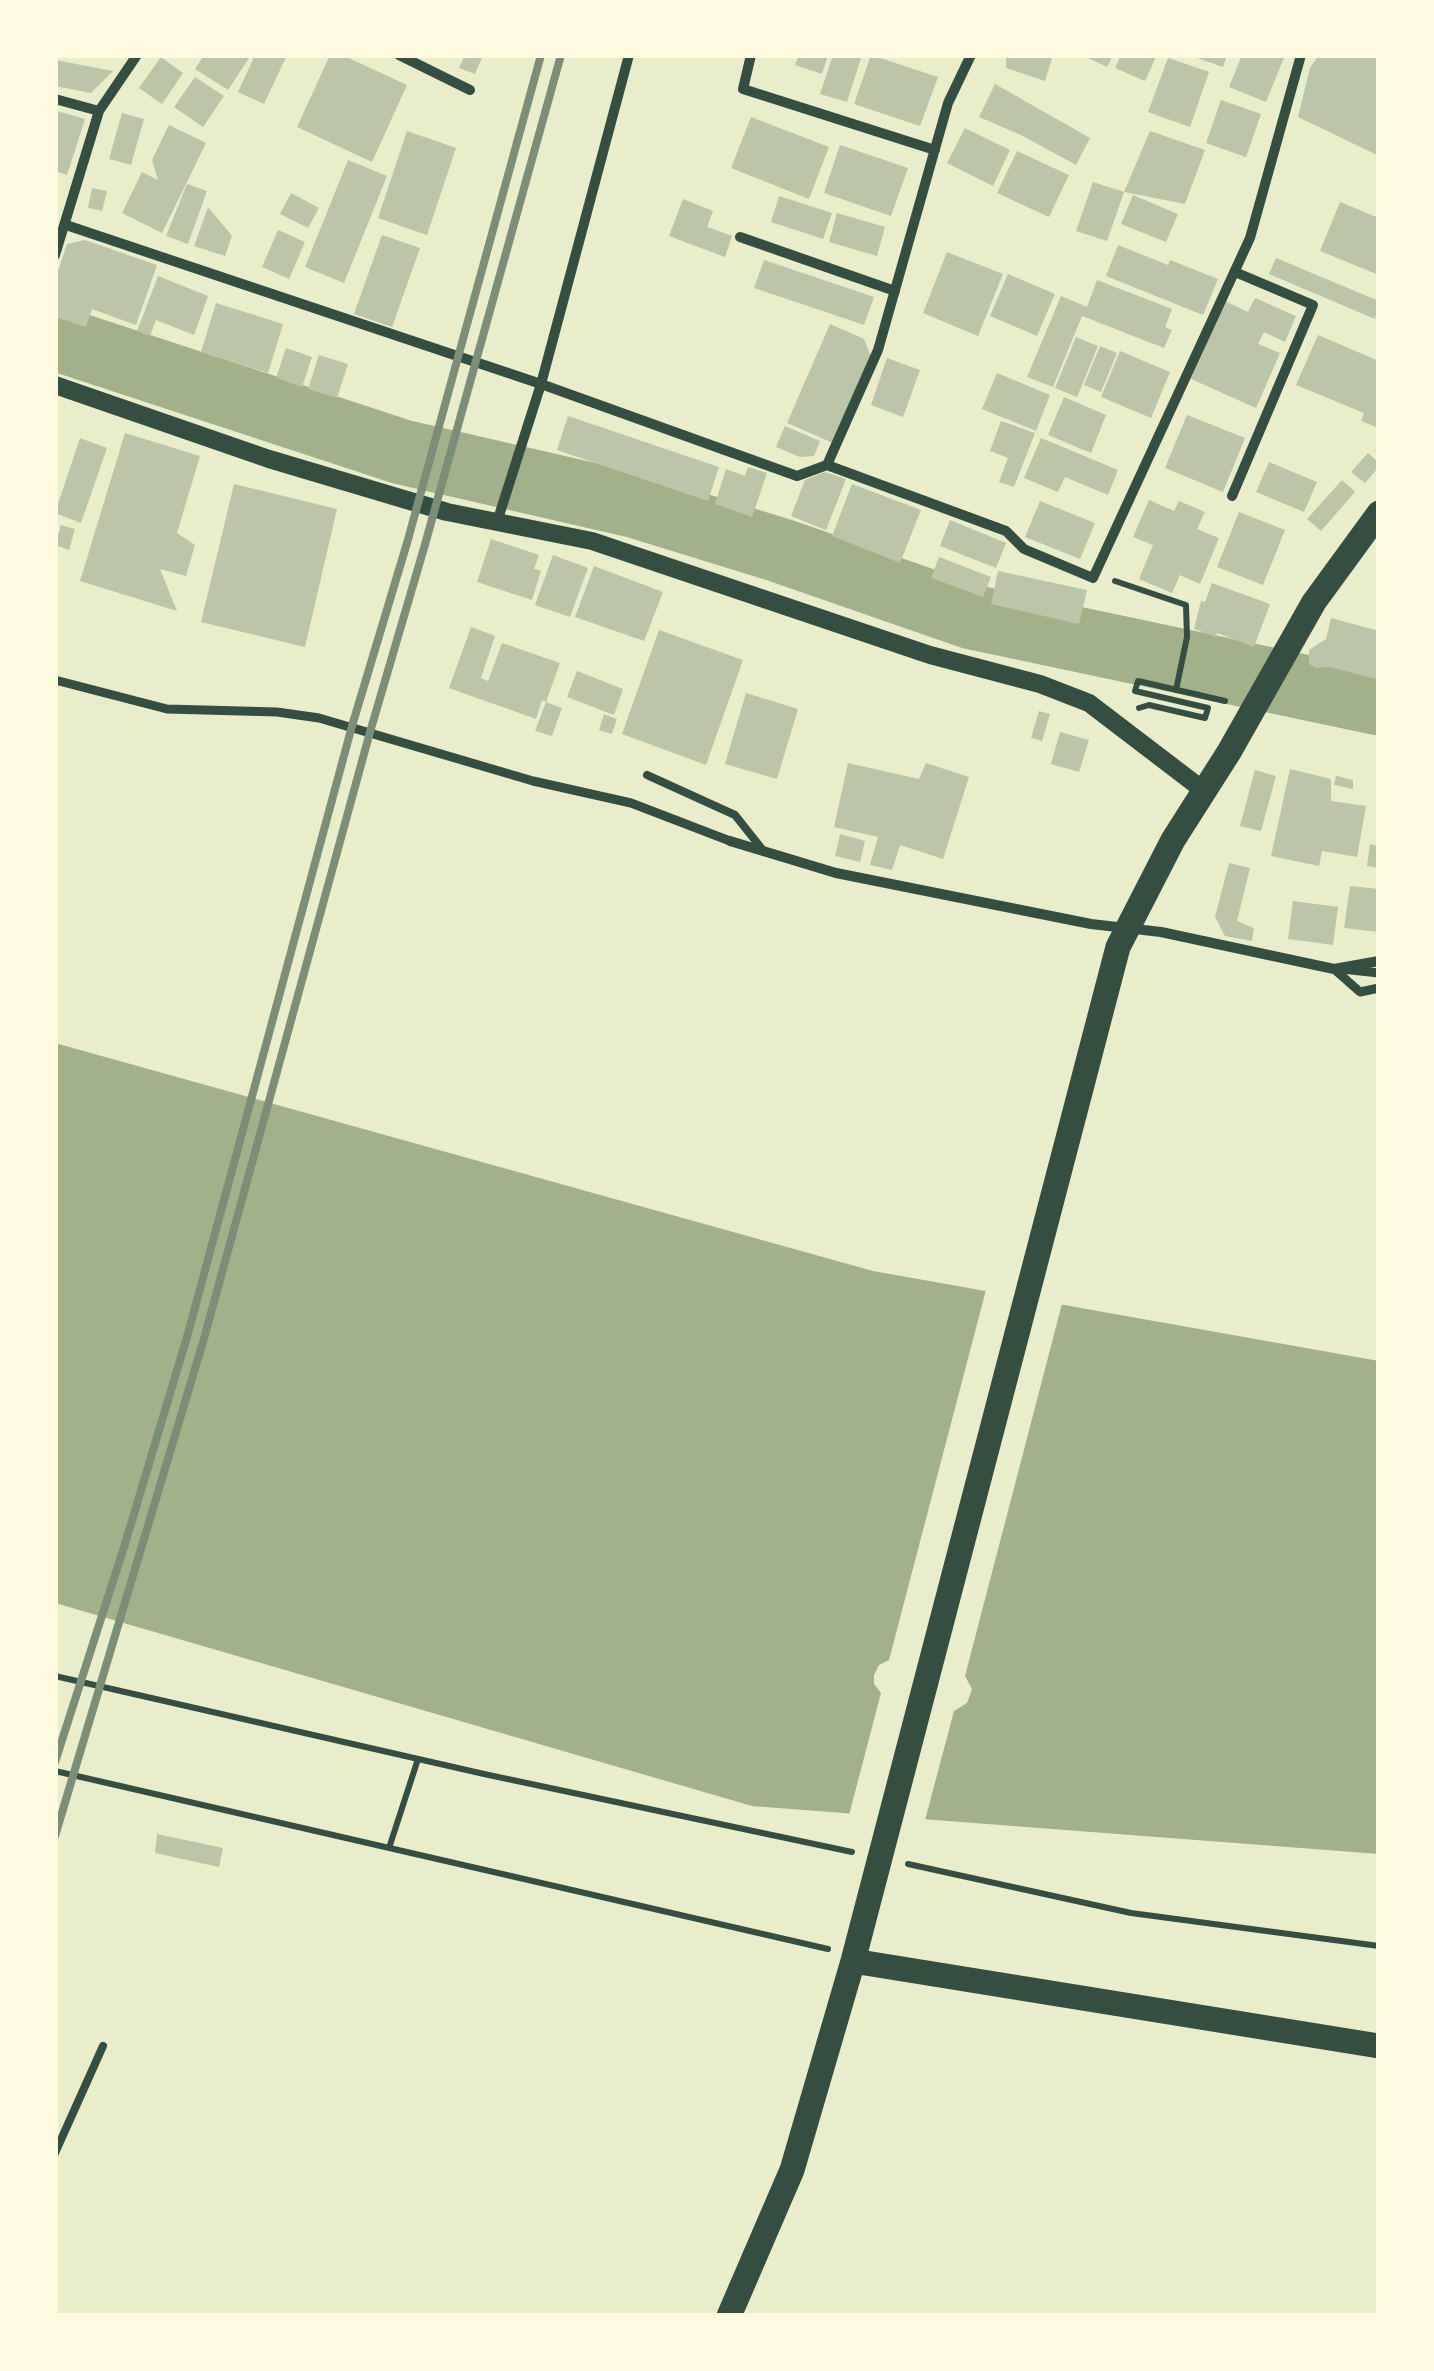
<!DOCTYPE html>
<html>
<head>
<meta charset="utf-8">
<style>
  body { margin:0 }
  #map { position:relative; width:1434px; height:2371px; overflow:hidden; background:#e9edc9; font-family:Cabin,sans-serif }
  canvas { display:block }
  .frame { position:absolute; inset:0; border:58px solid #fefae0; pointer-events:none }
</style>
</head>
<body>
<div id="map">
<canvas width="1434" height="2371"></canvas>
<div class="frame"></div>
</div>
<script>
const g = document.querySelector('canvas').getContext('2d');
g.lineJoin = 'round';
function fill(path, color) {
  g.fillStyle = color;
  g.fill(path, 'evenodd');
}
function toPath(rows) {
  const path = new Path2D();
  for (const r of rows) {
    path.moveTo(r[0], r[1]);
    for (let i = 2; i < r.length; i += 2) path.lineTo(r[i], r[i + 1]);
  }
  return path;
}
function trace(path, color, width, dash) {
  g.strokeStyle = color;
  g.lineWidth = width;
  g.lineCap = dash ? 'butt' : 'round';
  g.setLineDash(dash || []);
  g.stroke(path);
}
fill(toPath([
  [55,1043,873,1271,1379,1361,1379,1854,752,1806,55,1603]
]), '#a3b18a');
fill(toPath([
  [987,1286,1063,1300,965,1676,972,1689,967,1703,954,1711,924,1824,848,1819,881,1693,874,1684,874,1675,879,1665,889,1660]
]), '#e9edc9');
trace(toPath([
  [55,338,402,452,633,505,779,550,972,617,1379,703]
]), '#a3b18a', 65);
fill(toPath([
  [204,55,251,55,228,90,195,69],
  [255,55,287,55,264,104,238,92],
  [330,55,342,55,407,85,372,162,297,127],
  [465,55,483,55,475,74,459,68],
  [799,55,828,55,822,74,795,65],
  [833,55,862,55,847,102,820,94],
  [871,55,938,77,920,126,854,104],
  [1006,55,1053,55,1045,81,1006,68],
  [1082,55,1113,55,1107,67],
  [1121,55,1157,55,1145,81,1115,68],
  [1189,55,1227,55,1223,67],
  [1242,55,1285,55,1266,102,1229,87],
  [1319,55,1379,55,1379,156,1298,117,1310,68],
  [161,57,183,73,162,104,139,88],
  [1168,58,1209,72,1190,127,1148,112],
  [55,60,113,71,91,93,55,86],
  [195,77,224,96,203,127,174,107],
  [995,84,1090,138,1076,165,1021,135,979,117],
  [1221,100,1261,114,1246,157,1206,143],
  [57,111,85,119,67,175,55,171],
  [122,113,144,119,131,165,109,159],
  [751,117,829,147,809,199,731,168],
  [169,125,206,143,162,233,122,213,142,172,158,180,152,160],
  [965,128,1010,150,993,186,947,163],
  [407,131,456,148,427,235,378,218],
  [1150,131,1205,150,1185,204,1124,192],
  [840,145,908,168,891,216,824,193],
  [1017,151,1069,175,1049,217,997,193],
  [348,160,387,176,344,283,305,267],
  [1093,182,1124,192,1107,241,1076,231],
  [187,184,207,191,188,244,166,236],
  [92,188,107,191,102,211,88,208],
  [291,193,319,208,308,228,280,214],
  [1133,195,1178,214,1166,242,1121,224],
  [779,196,832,213,823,239,771,222],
  [683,199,713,211,707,227,732,236,725,257,669,236],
  [1340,202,1379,218,1379,275,1320,251],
  [208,207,232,236,225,256,194,246],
  [837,213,885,227,877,256,829,242],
  [278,230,305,242,289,279,262,267],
  [382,235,420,248,392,327,354,314],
  [85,240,157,265,136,325,92,309,86,327,55,317,55,280,67,244],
  [1118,245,1168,265,1170,260,1218,279,1203,315,1106,276],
  [947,252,1003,274,978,336,923,313],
  [1276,258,1379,301,1375,319,1269,274],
  [764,260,874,297,864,325,754,288],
  [1008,274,1055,294,1037,336,990,316],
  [158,276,208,296,194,335,156,320,150,336,137,331],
  [1097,280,1172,309,1165,327,1172,330,1164,348,1082,316,1053,387,1027,377,1061,296,1087,307],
  [1255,298,1296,316,1285,342,1264,332,1258,344,1280,353,1256,408,1191,379,1225,301,1248,312],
  [216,303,283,324,268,373,201,352],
  [830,324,864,339,871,357,833,443,787,423],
  [1318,335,1379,361,1379,420,1376,427,1361,421,1364,413,1296,385],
  [1076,337,1098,346,1077,397,1055,388],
  [1100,346,1117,353,1101,392,1084,385],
  [286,348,312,357,302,387,276,378],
  [1120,351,1170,372,1151,418,1101,397],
  [319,355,348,364,337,398,308,389],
  [887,358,920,370,903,417,871,405],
  [997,373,1050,395,1036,431,982,409],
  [1064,397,1106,415,1091,453,1048,435],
  [1187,415,1245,438,1223,492,1165,468],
  [568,416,719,467,708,501,557,450],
  [1001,421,1035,433,1014,487,999,482,1008,458,990,451],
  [785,426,820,441,814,456,800,457,776,447],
  [125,433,200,456,177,533,195,545,186,576,160,569,177,611,80,581],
  [80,438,107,448,81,523,55,513],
  [1041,438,1118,470,1108,495,1065,477,1058,492,1024,478],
  [1368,453,1379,463,1379,467,1365,483,1351,472],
  [1269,462,1317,482,1304,512,1256,492],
  [748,467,767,473,752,517,715,504,726,469,745,476],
  [825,472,846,479,826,530,791,516,805,480],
  [1342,480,1355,492,1321,531,1307,519],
  [234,484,337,509,305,647,201,622],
  [852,484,921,510,900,563,832,536],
  [1149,500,1174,511,1179,501,1205,512,1197,529,1219,538,1200,584,1180,575,1172,593,1139,579,1153,545,1133,537],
  [1040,501,1095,523,1080,559,1025,537],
  [1239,512,1285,530,1263,585,1217,567],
  [950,520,1006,543,996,568,940,546],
  [61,525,75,529,69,550,55,545],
  [491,539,539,555,534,569,541,571,532,600,477,582],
  [553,555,588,568,570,617,535,605],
  [939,557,991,577,983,597,931,578],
  [594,566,663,592,644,641,575,617],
  [998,571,1087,590,1079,624,991,604],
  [1212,583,1270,604,1254,647,1217,633,1216,637,1194,629,1201,601,1205,602],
  [1331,618,1379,631,1379,680,1330,667,1316,668,1309,664,1309,650,1326,639],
  [471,627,495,636,481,678,488,681,502,643,560,663,546,702,542,700,536,719,449,688],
  [659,630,743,660,706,765,622,734],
  [577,671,623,689,614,715,567,697],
  [746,693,798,709,777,779,725,764],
  [546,702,562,708,552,736,535,731],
  [1039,711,1050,714,1042,741,1031,738],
  [604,714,617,719,612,734,599,730],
  [1060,732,1089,740,1079,772,1051,764],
  [848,763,919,779,926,763,969,777,943,859,900,845,892,870,870,865,878,837,834,827],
  [1290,769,1331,779,1331,801,1366,806,1357,857,1322,851,1319,866,1271,856],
  [1255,770,1276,776,1261,831,1240,826],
  [1336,776,1353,780,1353,789,1334,785],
  [840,834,865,841,860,862,835,856],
  [1370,844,1379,846,1379,868,1367,866],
  [1229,863,1250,868,1237,921,1254,928,1252,941,1225,936,1215,917],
  [1350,886,1379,889,1379,932,1344,928],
  [1293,901,1338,907,1333,945,1288,939],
  [157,1834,223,1848,219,1867,155,1853]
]), '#bcc5a7');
trace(toPath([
  [1115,581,1186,605,1187,637,1176,690],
  [1139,708,1149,705,1205,718,1208,708,1135,691,1138,681,1225,701],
  [55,1676,484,1774,852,1852],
  [55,1771,828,1949],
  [389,1848,418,1759],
  [908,1864,1131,1913,1379,1946]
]), '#344e41', 6);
trace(toPath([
  [647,775,735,815,762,849],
  [55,2153,103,2046]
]), '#344e41', 8);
trace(toPath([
  [55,680,167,709,277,712,319,718,533,781,631,803,730,841],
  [1334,969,1360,992,1379,988],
  [1342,969,1379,973]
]), '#344e41', 9);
trace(toPath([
  [399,55,470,90],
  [751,55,743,89,935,150],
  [55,99,99,111],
  [66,225,541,384,797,476,827,465,1006,531,1024,549,1093,578,1250,238,1301,55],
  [740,237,895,291],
  [55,255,99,111,137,55],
  [827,465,878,350,948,103,971,55],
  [1232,496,1313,305,1235,272],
  [497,522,541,384,629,55],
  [730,841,836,873,1091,924,1161,932,1334,969,1379,961]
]), '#344e41', 10);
trace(toPath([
  [55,385,269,459,447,512,592,541,930,655,1040,684,1089,703,1203,790]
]), '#344e41', 18);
trace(toPath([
  [853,1961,1379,2046],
  [729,2316,792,2170,853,1961,1118,947,1173,840,1229,752,1314,602,1379,513]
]), '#344e41', 25);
trace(toPath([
  [55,1762,125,1544,187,1337,352,726,407,543,541,55],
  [55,1836,203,1342,370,732,424,548,561,55]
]), '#7c8e77', 8);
</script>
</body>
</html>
